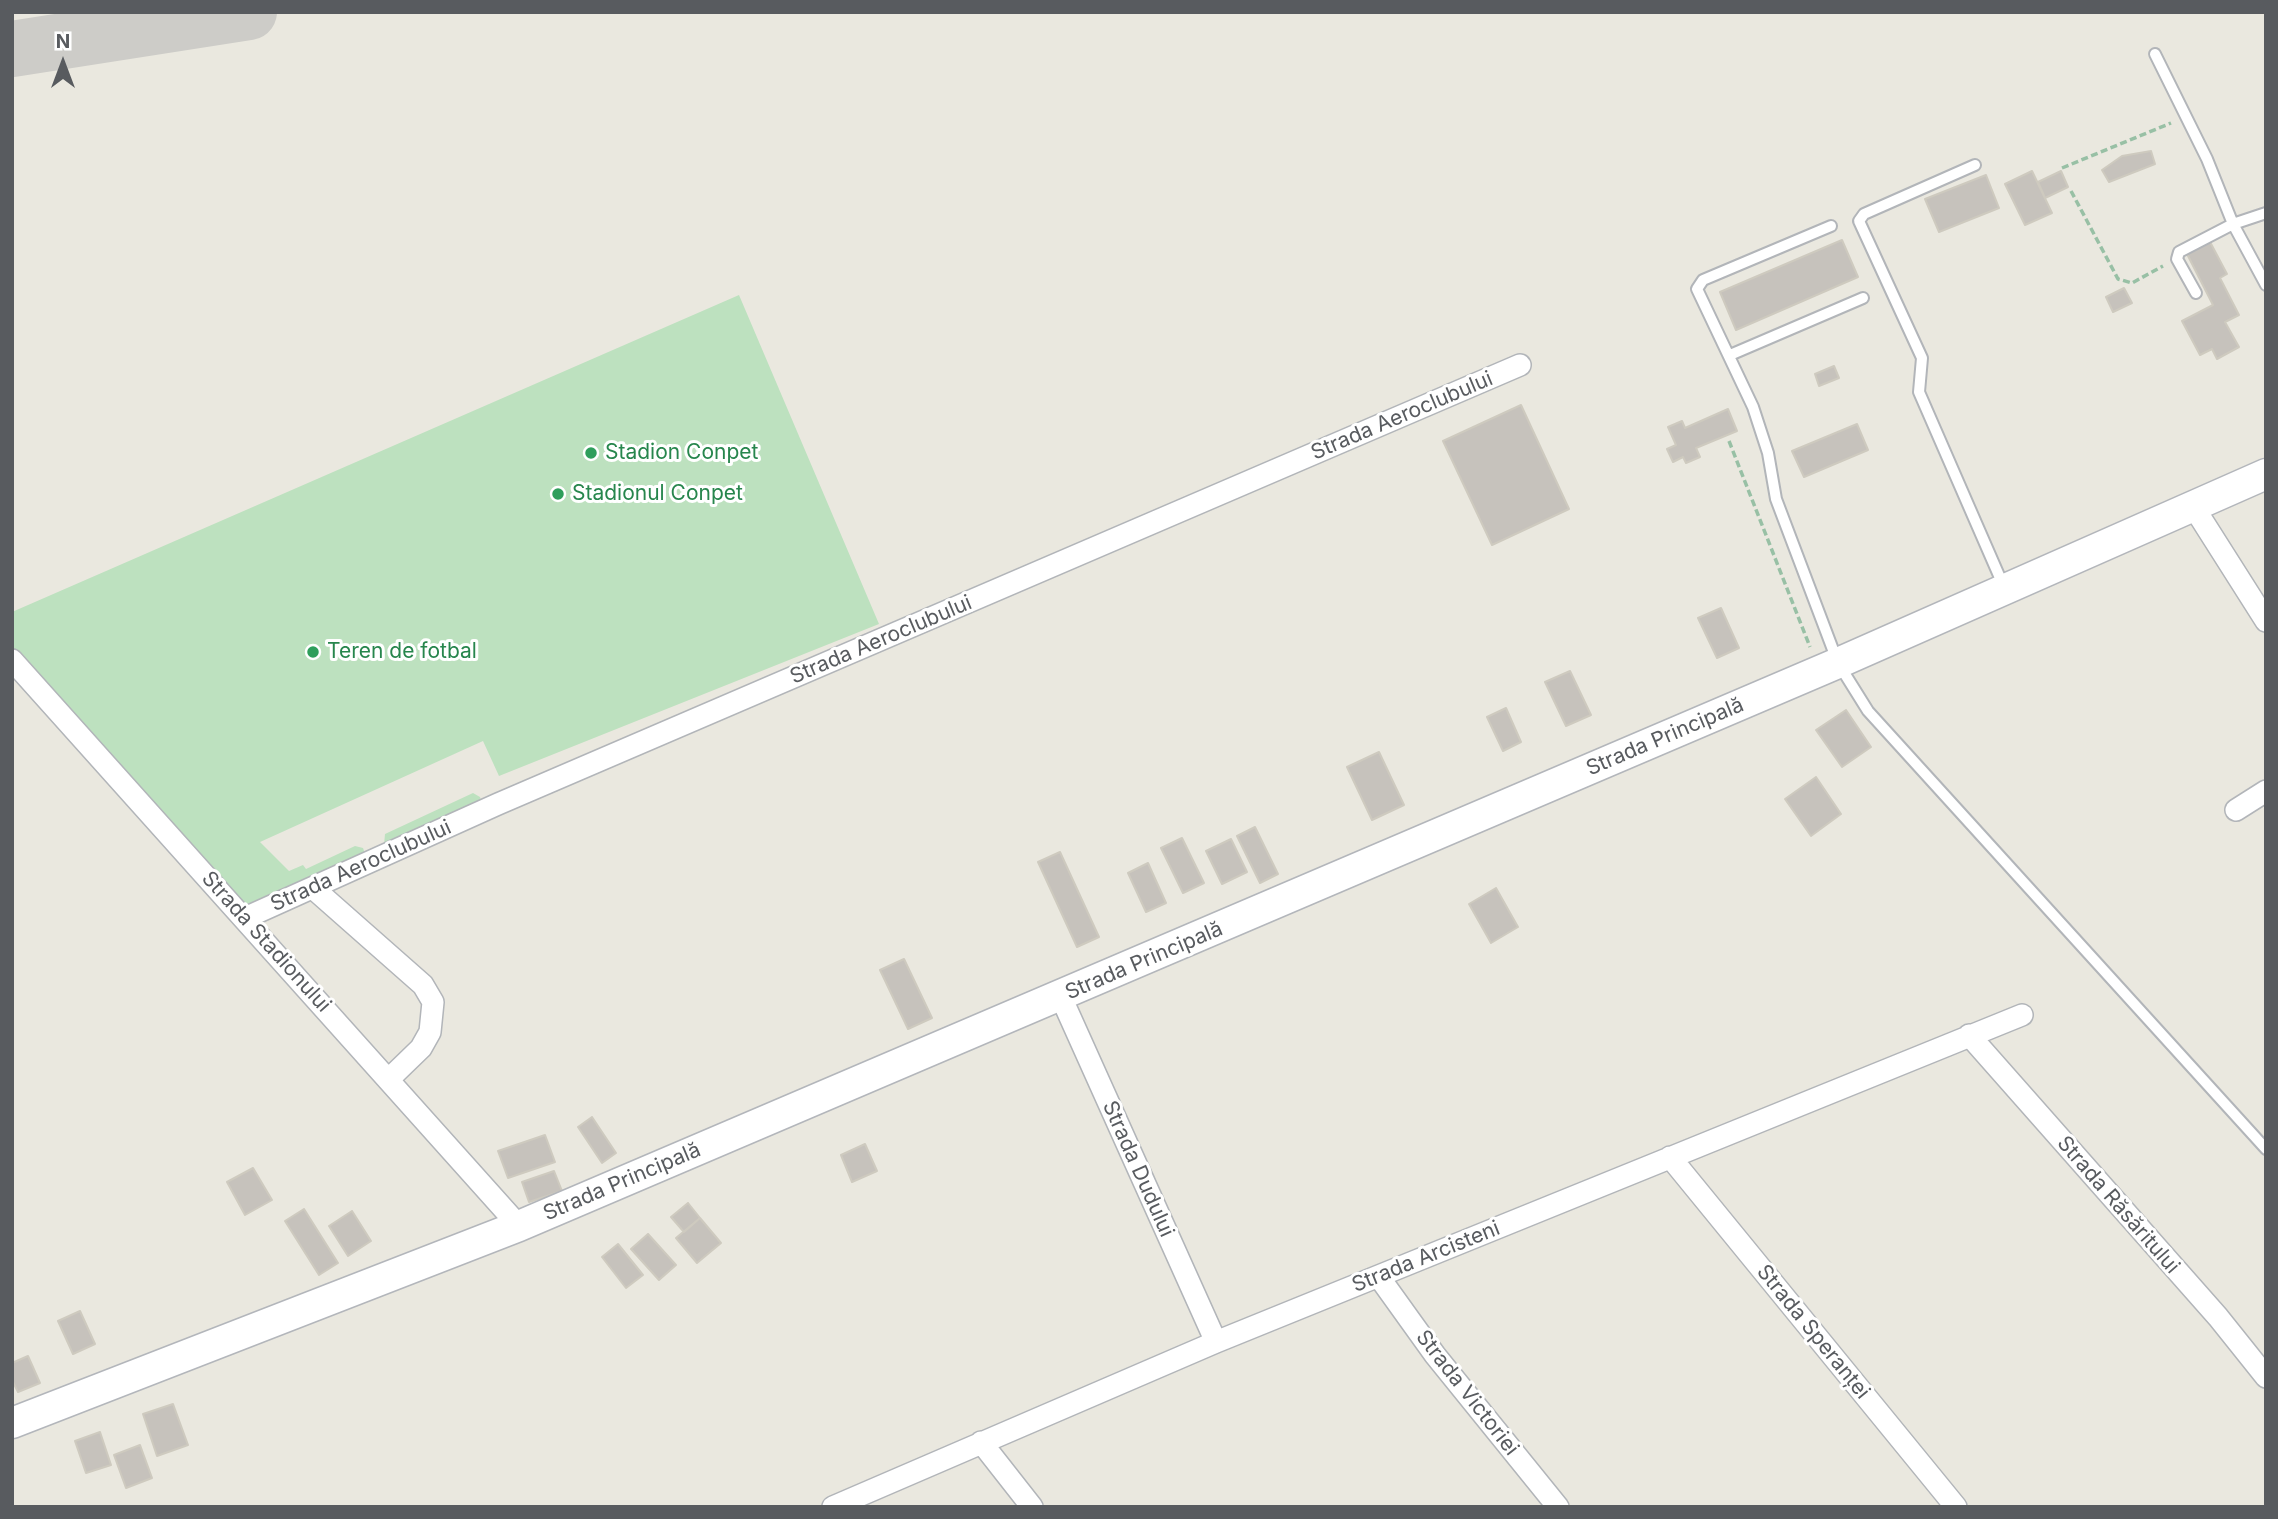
<!DOCTYPE html>
<html>
<head>
<meta charset="utf-8">
<style>
  body { margin:0 }
  #map { position:relative; width:2278px; height:1519px; overflow:hidden; background:#eae8df; font-family:Inter,sans-serif }
  canvas { display:block }
  .frame { position:absolute; inset:0; border:14px solid #585b5f; pointer-events:none }
  .north { position:absolute; left:28px; top:28px; width:70px; height:70px; -webkit-text-stroke:5px #fff; paint-order:stroke; rotate:0deg; font-size:19px; font-weight:700; line-height:28px; text-align:center; color:#585b5f }
  .north::after { content:''; display:block; margin:auto; width:24px; height:32px; background:#585b5f; clip-path:polygon(50% 0,100% 100%,50% 72%,0 100%) }
</style>
</head>
<body>
<div id="map">
<canvas width="2278" height="1519"></canvas>
<div class="frame"></div>
<div class="north">N</div>
</div>
<script>
const g = document.querySelector('canvas').getContext('2d');
g.lineJoin = 'round';
function fill(path, color) {
  g.fillStyle = color;
  g.fill(path, 'evenodd');
}
function toPath(rows) {
  const path = new Path2D();
  for (const r of rows) {
    path.moveTo(r[0], r[1]);
    for (let i = 2; i < r.length; i += 2) path.lineTo(r[i], r[i + 1]);
  }
  return path;
}
function trace(path, color, width, dash) {
  g.strokeStyle = color;
  g.lineWidth = width;
  g.lineCap = dash ? 'butt' : 'round';
  g.setLineDash(dash || []);
  g.stroke(path);
}
function write(font, color, halo, rows, align = 'center') {
  g.font = font + ' Inter,sans-serif';
  g.lineWidth = 6;
  g.setLineDash([]);
  g.textBaseline = 'middle';
  g.strokeStyle = halo;
  g.fillStyle = color;
  for (const [text, x, y, turn = 0] of rows) {
    g.save();
    g.translate(x, y);
    g.rotate((+turn || 0) * Math.PI / 180);
    g.textAlign = isNaN(turn) ? turn : align;
    if (halo) g.strokeText(text, 0, 0);
    g.fillText(text, 0, 0);
    g.restore();
  }
}
fill(toPath([
  [739,295,879,624,499,776,483,741,260,842,289,871,303,865,306,869,355,846,363,848,366,857,277,906,240,904,12,654,12,612],
  [473,793,480,797,482,804,384,845,385,834]
]), '#bde1bf');
trace(toPath([
  [12,49,249,12]
]), '#cdccc8', 56);
const building = toPath([
  [2151,151,2155,164,2109,182,2102,170,2122,156,2151,151],
  [2032,171,2052,213,2025,225,2005,184,2032,171],
  [2061,171,2068,187,2045,198,2038,182,2061,171],
  [1986,175,1999,208,1939,232,1925,199,1986,175],
  [1842,240,1858,277,1736,330,1720,292,1842,240],
  [2209,240,2227,274,2220,278,2239,315,2225,322,2239,347,2217,359,2212,349,2200,355,2182,321,2213,305,2186,252,2209,240],
  [2124,288,2132,303,2113,312,2106,297,2124,288],
  [1834,366,1839,378,1819,386,1815,374,1834,366],
  [1521,405,1569,509,1492,545,1443,441,1521,405],
  [1728,409,1737,431,1696,448,1700,457,1686,463,1683,457,1673,462,1667,449,1676,445,1668,427,1682,421,1685,428,1728,409],
  [1857,424,1868,450,1804,477,1792,451,1857,424],
  [1721,608,1739,648,1717,658,1698,618,1721,608],
  [1570,671,1591,715,1566,726,1545,682,1570,671],
  [1506,708,1521,742,1503,751,1487,717,1506,708],
  [1846,710,1871,747,1842,767,1816,730,1846,710],
  [1379,752,1404,805,1372,820,1347,767,1379,752],
  [1816,777,1841,814,1811,836,1785,799,1816,777],
  [1255,827,1278,874,1260,883,1237,836,1255,827],
  [1182,838,1204,883,1183,893,1161,848,1182,838],
  [1231,839,1247,872,1222,884,1206,851,1231,839],
  [1060,852,1099,937,1077,947,1038,862,1060,852],
  [1148,863,1166,903,1146,912,1128,873,1148,863],
  [1496,888,1518,927,1491,943,1469,904,1496,888],
  [904,959,932,1018,908,1029,880,970,904,959],
  [592,1117,616,1153,602,1163,578,1127,592,1117],
  [545,1135,555,1162,508,1178,498,1151,545,1135],
  [865,1144,877,1171,852,1182,841,1155,865,1144],
  [253,1168,272,1200,245,1215,227,1182,253,1168],
  [554,1171,562,1191,529,1202,522,1182,554,1171],
  [688,1203,700,1218,684,1232,671,1217,688,1203],
  [304,1209,338,1263,319,1275,285,1221,304,1209],
  [352,1211,371,1241,348,1256,329,1226,352,1211],
  [700,1218,721,1243,697,1263,676,1238,700,1218],
  [648,1234,676,1265,659,1280,631,1249,648,1234],
  [618,1244,643,1275,626,1288,602,1257,618,1244],
  [80,1311,95,1344,73,1354,58,1321,80,1311],
  [28,1356,40,1383,18,1392,12,1380,12,1363,28,1356],
  [173,1404,188,1445,157,1456,143,1414,173,1404],
  [100,1432,111,1465,86,1473,75,1441,100,1432],
  [140,1445,152,1478,126,1488,114,1455,140,1445]
]);
fill(building, '#c6c2bc');
trace(building, '#cecabf', 2);
const service = toPath([
  [2155,54,2207,159,2233,224,2266,285],
  [1975,165,1864,214,1859,221,1922,358,1919,392,2004,587],
  [1831,226,1703,280,1697,289,1753,407,1768,453,1776,499,1838,663,1868,711,2266,1149],
  [2196,293,2177,259,2179,252,2233,224,2266,213],
  [1730,355,1863,298]
]);
const minor = toPath([
  [2193,506,2266,621],
  [12,660,519,1226],
  [2236,810,2266,791],
  [313,888,423,985,433,1002,430,1032,421,1048,389,1079],
  [245,918,498,804,1520,365],
  [1061,997,1216,1342],
  [1969,1035,2218,1317,2266,1377],
  [1670,1157,1956,1507],
  [1379,1277,1435,1355,1558,1507],
  [981,1442,1032,1507],
  [833,1507,1216,1342,2022,1015]
]);
const secondary = toPath([
  [12,1423,519,1226,1838,663,2266,474]
]);
trace(service, '#b2b5b9', 14);
trace(minor, '#b2b5b9', 24);
trace(secondary, '#b3b6bb', 33);
trace(toPath([
  [2062,168,2171,123],
  [2071,191,2118,279,2132,283,2163,266],
  [1729,441,1810,647]
]), '#98c0a5', 3.5, [7, 3.5]);
trace(service, '#fff', 10);
trace(minor, '#fff', 21);
trace(secondary, '#fff', 30);
for (const [x, y, r, color] of [
  [591,453,7,"#2e9e5b"],
  [558,494,7,"#2e9e5b"],
  [313,652,7,"#2e9e5b"]
]) {
  const dot = new Path2D();
  dot.arc(x, y, r, 0, 2 * Math.PI);
  g.fillStyle = color;
  g.fill(dot);
  trace(dot, '#fff', 2.5);
}
write('21px', '#585b5f', '#fff', [
  ["Strada Aeroclubului",1402,416,-23],
  ["Strada Aeroclubului",881,640,-23],
  ["Strada Principală",1665,737,-23],
  ["Strada Aeroclubului",361,866,-24],
  ["Strada Stadionului",266,942,48],
  ["Strada Principală",1144,961,-23],
  ["Strada Dudului",1138,1169,66],
  ["Strada Principală",622,1182,-23],
  ["Strada Răsăritului",2118,1205,49],
  ["Strada Arcisteni",1426,1257,-22],
  ["Strada Speranței",1813,1332,51],
  ["Strada Victoriei",1467,1393,52]
]);
write('21px', '#27864d', '#fff', [
  ["Stadion Conpet",605,453],
  ["Stadionul Conpet",572,494],
  ["Teren de fotbal",327,652]
], 'left');
</script>
</body>
</html>
